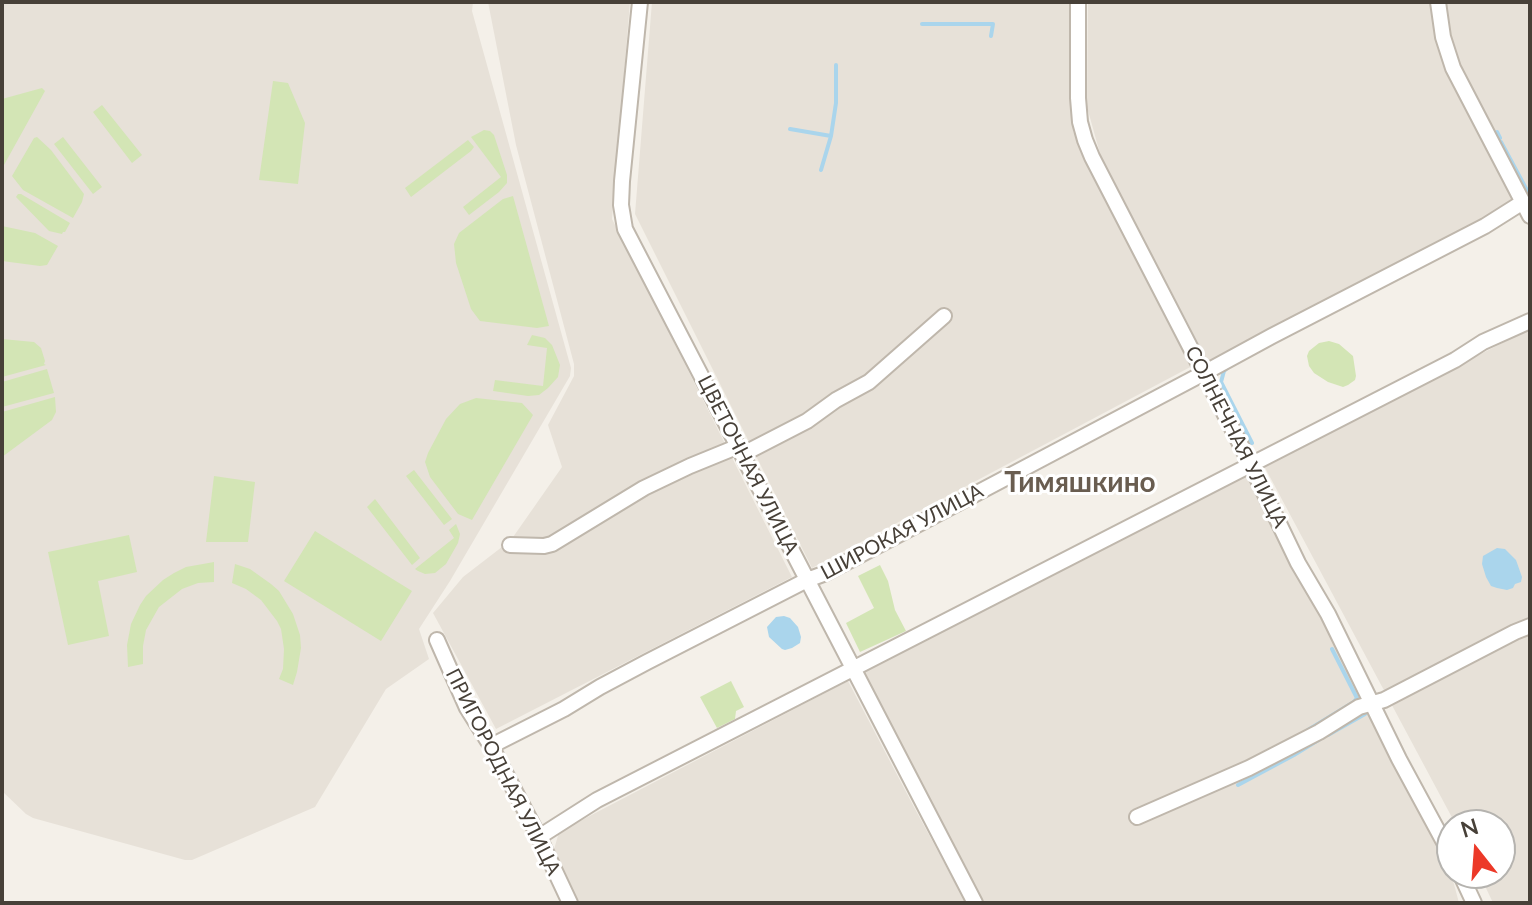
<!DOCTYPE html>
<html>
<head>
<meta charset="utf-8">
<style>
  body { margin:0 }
  #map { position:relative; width:1532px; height:905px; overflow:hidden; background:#f4f0e9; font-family:Lato,sans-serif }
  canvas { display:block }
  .frame { position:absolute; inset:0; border:4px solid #474038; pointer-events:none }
  .north { position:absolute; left:1436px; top:809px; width:80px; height:80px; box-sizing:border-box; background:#fff; border:2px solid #b5b3af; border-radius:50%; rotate:343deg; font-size:22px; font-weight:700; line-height:32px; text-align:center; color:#474038 }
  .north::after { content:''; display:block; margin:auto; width:28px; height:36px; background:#ec3928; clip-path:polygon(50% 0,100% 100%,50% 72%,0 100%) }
</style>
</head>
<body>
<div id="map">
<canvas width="1532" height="905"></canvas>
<div class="frame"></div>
<div class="north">N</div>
</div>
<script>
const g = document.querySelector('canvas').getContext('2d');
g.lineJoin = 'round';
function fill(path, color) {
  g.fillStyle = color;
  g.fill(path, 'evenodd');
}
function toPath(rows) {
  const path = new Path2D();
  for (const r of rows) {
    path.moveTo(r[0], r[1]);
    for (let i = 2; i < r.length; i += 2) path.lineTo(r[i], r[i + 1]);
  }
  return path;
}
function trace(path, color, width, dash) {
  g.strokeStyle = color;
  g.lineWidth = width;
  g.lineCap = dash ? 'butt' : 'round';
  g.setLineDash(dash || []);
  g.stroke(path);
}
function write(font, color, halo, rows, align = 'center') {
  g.font = font + ' Lato,sans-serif';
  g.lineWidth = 6;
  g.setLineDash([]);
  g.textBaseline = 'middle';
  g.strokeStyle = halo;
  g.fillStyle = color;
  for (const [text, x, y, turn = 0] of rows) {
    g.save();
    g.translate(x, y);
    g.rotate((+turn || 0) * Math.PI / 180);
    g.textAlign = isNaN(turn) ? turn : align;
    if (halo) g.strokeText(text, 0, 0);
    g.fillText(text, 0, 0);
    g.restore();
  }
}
fill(toPath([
  [2,2,473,2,472,11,571,368,570,376,450,581,419,629,429,659,386,689,315,807,192,860,185,860,33,818,26,814,2,791],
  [488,2,630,2,612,219,792,577,496,729,433,613,463,577,511,540,562,467,548,425,574,376,574,364,516,145],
  [652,2,1072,2,1073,131,1196,364,812,568,635,214],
  [1088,2,1530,2,1530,201,1208,362,1101,157,1087,107],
  [1530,329,1530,903,1493,903,1479,873,1500,873,1500,825,1456,825,1263,464],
  [1247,472,1361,698,1450,869,1459,903,983,903,863,669],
  [848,681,915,809,966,903,577,903,553,853,559,832]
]), '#e7e1d8');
fill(toPath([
  [273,81,288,83,305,123,298,184,259,180],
  [42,88,45,91,4,165,2,162,2,99],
  [102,105,142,155,132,163,93,112],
  [484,130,490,131,494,135,507,175,507,183,499,192,469,215,463,207,501,177,471,137],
  [37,137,51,150,84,194,82,202,73,218,23,190,12,176,34,138],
  [63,137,102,187,93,194,54,144],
  [468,140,474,147,471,151,411,197,405,188],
  [18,194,21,194,70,223,65,232,63,232,62,234,49,231,16,197],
  [513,196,549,326,537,328,480,321,471,309,456,263,454,244,459,233,503,199],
  [2,226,35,233,58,246,47,265,40,266,2,261],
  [532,335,545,338,552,345,560,365,558,377,548,388,539,395,528,396,493,391,495,380,543,386,547,348,527,345],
  [2,339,34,342,41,348,45,361,44,364,46,365,2,377],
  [1329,341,1339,344,1353,356,1356,376,1355,380,1348,385,1343,387,1328,382,1314,373,1309,366,1307,356,1309,351,1319,343],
  [47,369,54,393,2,407,2,382],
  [55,397,56,412,52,420,2,457,2,412],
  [476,398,522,403,533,415,472,520,458,514,430,477,425,462,428,453,446,419,460,404],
  [414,470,452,519,444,525,406,476],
  [214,476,255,482,248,542,206,542],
  [375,499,420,558,412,565,367,507],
  [456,524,460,534,458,543,446,564,435,573,425,574,418,571,415,569,454,538,449,530],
  [315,531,412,591,381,641,284,581],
  [129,535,137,572,98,581,109,636,68,645,48,552],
  [214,562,214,582,198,583,182,589,159,607,146,630,143,646,143,664,128,667,127,645,131,624,140,605,146,596,163,580,174,573,186,567],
  [235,564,250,569,271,584,279,591,293,614,300,635,301,648,297,672,293,685,279,679,283,669,284,649,281,629,277,621,261,600,246,589,232,583],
  [880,565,888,581,895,610,906,631,860,652,846,623,874,608,858,576],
  [731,681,744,707,736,711,735,719,717,728,700,697]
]), '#d3e5b5');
fill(toPath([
  [1497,548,1505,549,1516,560,1522,577,1521,582,1515,584,1513,588,1507,590,1497,588,1491,586,1486,577,1482,564,1483,556],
  [784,616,790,618,798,627,801,637,800,643,792,648,785,650,782,649,769,637,767,627,776,617]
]), '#aad5ec');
trace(toPath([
  [922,24,993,24,991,36],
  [790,129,831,136],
  [1497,132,1500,138],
  [1501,142,1530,196],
  [821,170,831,136,836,103,836,65],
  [1228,367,1224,371,1221,382,1252,443],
  [1308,730,1354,702,1357,698,1332,649],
  [1328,735,1365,714],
  [1238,785,1294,755,1320,739]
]), '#aad5ec', 4);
const minor = toPath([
  [640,2,622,181,621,205,625,229,975,903],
  [1078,2,1078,98,1080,122,1085,140,1092,157,1250,463,1298,563,1328,614,1399,759,1452,857],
  [1438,2,1443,37,1453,68,1530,216],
  [743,454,807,421,836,400,869,382,944,316],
  [510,545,544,546,552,544,644,488,690,466,739,446],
  [437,640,467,708,491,746,539,837,570,903],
  [491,746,564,709,600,687,647,662,807,580,826,573,1204,373,1272,336,1485,226,1523,202],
  [1137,817,1249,768,1319,732,1359,707,1384,700,1515,632,1530,626],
  [539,837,597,800,1455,360,1483,342,1530,321],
  [1460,873,1474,903]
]);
trace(minor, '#bfb7ac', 18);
trace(minor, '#fff', 14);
write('20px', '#474038', '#fff', [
  ["СОЛНЕЧНАЯ УЛИЦА",1236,437,63],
  ["ЦВЕТОЧНАЯ УЛИЦА",748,465,63],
  ["ШИРОКАЯ УЛИЦА",902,532,-28],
  ["ПРИГОРОДНАЯ УЛИЦА",503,772,63]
]);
write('bold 28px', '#695d50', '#fff', [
  ["Тимяшкино",1080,483]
]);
</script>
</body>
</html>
